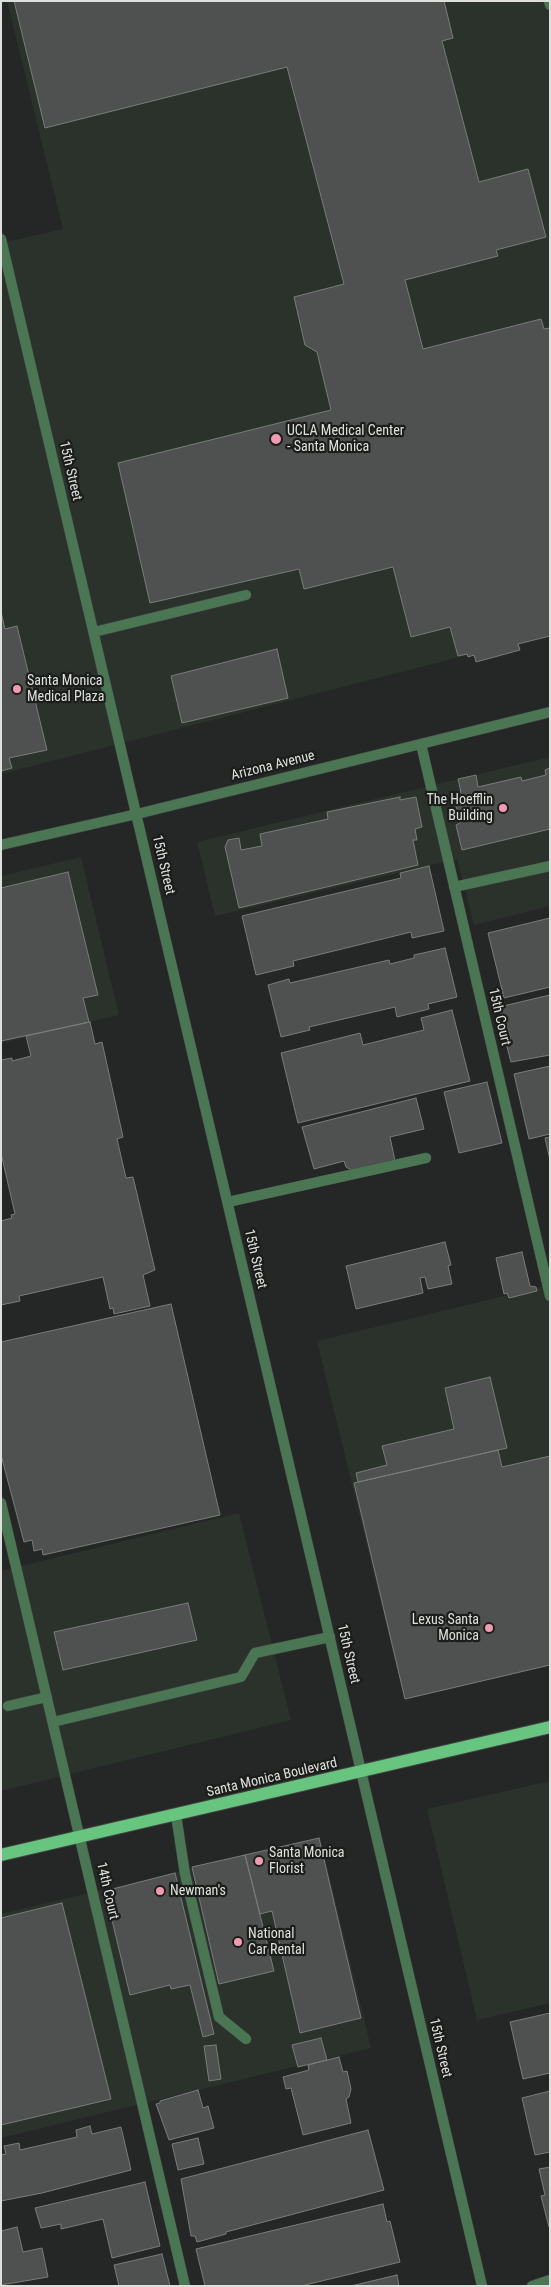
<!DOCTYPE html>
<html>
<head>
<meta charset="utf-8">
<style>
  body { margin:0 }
  #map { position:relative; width:551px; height:2287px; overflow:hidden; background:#242725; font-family:"Roboto Condensed",sans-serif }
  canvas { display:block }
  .frame { position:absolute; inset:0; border:2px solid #dee0de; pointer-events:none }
</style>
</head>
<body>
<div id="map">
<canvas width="551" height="2287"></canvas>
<div class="frame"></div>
</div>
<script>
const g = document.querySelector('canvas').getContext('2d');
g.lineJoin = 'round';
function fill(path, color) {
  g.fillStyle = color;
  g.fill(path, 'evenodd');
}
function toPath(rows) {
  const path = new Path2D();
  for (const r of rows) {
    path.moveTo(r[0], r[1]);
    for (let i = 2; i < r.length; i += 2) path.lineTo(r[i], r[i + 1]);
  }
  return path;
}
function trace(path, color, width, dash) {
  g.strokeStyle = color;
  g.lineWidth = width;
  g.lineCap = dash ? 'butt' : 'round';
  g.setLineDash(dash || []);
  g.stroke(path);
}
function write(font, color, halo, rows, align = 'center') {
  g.font = font + ' "Roboto Condensed",sans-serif';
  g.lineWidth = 4.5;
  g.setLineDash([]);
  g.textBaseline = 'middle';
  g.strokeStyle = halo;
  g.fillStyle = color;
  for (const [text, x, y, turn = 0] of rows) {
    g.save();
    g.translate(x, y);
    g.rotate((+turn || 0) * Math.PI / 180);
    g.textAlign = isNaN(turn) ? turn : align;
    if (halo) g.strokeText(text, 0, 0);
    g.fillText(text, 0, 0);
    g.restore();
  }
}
fill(toPath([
  [7,1,550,1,550,634,1,774,1,243,63,229],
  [550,757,550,906,474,925,457,859,215,916,197,842],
  [81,857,119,1015,1,1043,1,876],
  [550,1285,550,1662,404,1697,317,1341],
  [239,1513,291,1720,1,1791,1,1571],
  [550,1781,550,2003,477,2020,427,1809],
  [320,1838,371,2048,1,2138,1,1914]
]), '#2b322c');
const building = toPath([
  [14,1,444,1,453,38,442,41,479,182,528,169,546,237,496,250,498,256,405,280,423,349,541,319,544,329,550,328,550,636,518,644,520,650,476,662,474,655,468,657,467,654,458,656,450,627,411,637,393,567,304,589,299,569,150,603,118,463,331,410,317,352,305,345,294,297,344,284,287,67,45,128,14,1],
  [1,612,5,629,17,626,47,750,9,758,12,768,1,771,1,612],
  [277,649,288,698,182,723,171,676,277,649],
  [550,768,550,829,462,850,456,825,460,823,453,793,461,792,458,779,476,775,478,787,521,777,522,781,546,775,545,770,550,768],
  [400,797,400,800,416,797,422,827,415,829,417,840,413,840,418,865,239,908,225,847,228,840,239,838,241,850,262,846,260,834,328,819,327,812,400,797],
  [429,866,444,931,412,938,411,932,293,961,294,966,256,975,242,916,401,878,400,873,429,866],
  [68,872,98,995,83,998,89,1022,1,1041,1,888,68,872],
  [550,918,550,987,504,998,488,933,550,918],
  [445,948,457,997,428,1004,429,1009,397,1017,395,1007,309,1027,310,1030,281,1037,268,985,289,979,290,983,389,960,390,964,414,958,414,955,445,948],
  [550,995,550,1055,511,1062,506,1043,511,1041,507,1025,504,1026,499,1007,550,995],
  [452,1010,470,1081,298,1123,281,1053,360,1033,363,1045,424,1030,421,1018,452,1010],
  [90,1022,95,1044,102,1042,123,1137,117,1139,126,1178,133,1177,155,1270,143,1275,150,1306,114,1314,113,1308,110,1309,103,1277,19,1296,20,1301,1,1305,1,1221,12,1218,11,1215,15,1214,1,1153,1,1060,12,1058,12,1061,31,1056,26,1036,90,1022],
  [550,1066,550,1134,529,1139,514,1074,550,1066],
  [487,1082,502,1143,459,1153,444,1092,487,1082],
  [416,1098,424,1129,390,1137,395,1161,353,1171,346,1167,344,1161,314,1169,302,1127,416,1098],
  [550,1137,550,1160,545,1138,550,1137],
  [445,1242,451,1265,448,1266,452,1284,428,1289,425,1277,420,1278,423,1293,356,1309,346,1266,445,1242],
  [522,1252,530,1286,536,1287,537,1291,509,1298,507,1293,504,1294,496,1258,522,1252],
  [171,1304,220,1515,43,1555,42,1549,34,1551,32,1540,24,1542,1,1455,1,1342,171,1304],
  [490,1377,507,1448,358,1482,356,1473,387,1465,382,1446,454,1429,445,1388,490,1377],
  [498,1450,502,1467,550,1456,550,1665,405,1699,354,1483,498,1450],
  [188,1603,197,1640,63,1670,54,1632,188,1603],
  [319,1838,361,2018,300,2033,272,1911,260,1914,245,1855,319,1838],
  [245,1855,274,1971,219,1984,192,1867,245,1855],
  [175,1873,214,2034,203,2037,190,1985,171,1989,170,1985,130,1995,105,1891,175,1873],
  [62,1903,111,2099,1,2125,1,1918,62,1903],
  [550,2013,550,2073,523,2079,510,2022,550,2013],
  [321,2038,327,2060,298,2067,292,2045,321,2038],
  [216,2045,221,2079,209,2081,204,2046,216,2045],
  [339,2057,343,2072,347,2071,351,2089,349,2097,346,2099,351,2123,303,2135,291,2088,286,2089,283,2077,309,2070,308,2065,339,2057],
  [198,2090,203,2108,208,2106,214,2128,169,2140,156,2104,160,2103,160,2101,198,2090],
  [550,2091,550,2152,535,2155,522,2098,550,2091],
  [90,2126,92,2134,121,2127,131,2170,42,2193,1,2201,1,2155,6,2154,4,2146,19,2143,20,2150,77,2137,76,2130,90,2126],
  [368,2130,384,2190,226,2232,226,2234,197,2242,195,2236,191,2236,181,2179,368,2130],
  [198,2138,204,2164,178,2170,172,2144,198,2138],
  [550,2167,550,2227,549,2227,541,2196,545,2195,539,2169,550,2167],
  [145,2182,160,2246,112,2258,103,2219,61,2229,61,2224,41,2228,35,2208,145,2182],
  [383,2204,387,2222,390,2221,400,2262,301,2286,205,2286,196,2249,383,2204],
  [17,2227,23,2252,42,2248,48,2277,1,2285,1,2231,17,2227],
  [162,2254,170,2286,119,2286,114,2265,162,2254],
  [397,2275,399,2286,351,2286,397,2275]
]);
fill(building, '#4e514f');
trace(building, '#797d7a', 1);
const service = toPath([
  [94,632,246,595],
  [421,744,550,1296],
  [454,887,550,866],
  [228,1202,426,1158],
  [1,1503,185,2286],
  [8,1706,47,1697],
  [53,1722,241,1677,255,1653,330,1637],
  [176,1815,185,1874,219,2017,246,2039],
  [532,2286,550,2280]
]);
const minor = toPath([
  [549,1,550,5],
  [1,239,482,2286],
  [1,845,137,814,550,712]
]);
const primary = toPath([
  [1,1855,550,1727]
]);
trace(service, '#424543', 11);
trace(minor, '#424543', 11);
trace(primary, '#424543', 14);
trace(service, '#4b7654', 10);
trace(minor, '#4b7654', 10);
trace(primary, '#68c580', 12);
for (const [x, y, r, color] of [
  [276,439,6,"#f19ab4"],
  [17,689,5,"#f19ab4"],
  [503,808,5,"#f19ab4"],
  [489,1628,5,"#f19ab4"],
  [259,1861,5,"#f19ab4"],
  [160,1891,5,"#f19ab4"],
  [238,1942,5,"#f19ab4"]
]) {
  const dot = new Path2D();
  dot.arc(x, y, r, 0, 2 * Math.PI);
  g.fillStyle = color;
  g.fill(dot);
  trace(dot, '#1b1d1b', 2);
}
write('14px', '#dee0de', '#1b1d1b', [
  ["UCLA Medical Center",287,431],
  ["- Santa Monica",287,447],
  ["Santa Monica",27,681],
  ["Medical Plaza",27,697],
  ["The Hoefflin",493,800,"right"],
  ["Building",493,816,"right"],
  ["Lexus Santa",479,1620,"right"],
  ["Monica",479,1636,"right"],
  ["Santa Monica",269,1853],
  ["Florist",269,1869],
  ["Newman's",170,1891],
  ["National",248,1934],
  ["Car Rental",248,1950]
], 'left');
write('14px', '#dee0de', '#1b1d1b', [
  ["15th Street",70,471,77],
  ["Arizona Avenue",273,766,-14],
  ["15th Street",163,865,77],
  ["15th Court",499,1017,77],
  ["15th Street",255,1259,77],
  ["15th Street",348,1654,77],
  ["Santa Monica Boulevard",272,1778,-13],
  ["14th Court",107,1891,77],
  ["15th Street",440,2048,77]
]);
</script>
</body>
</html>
